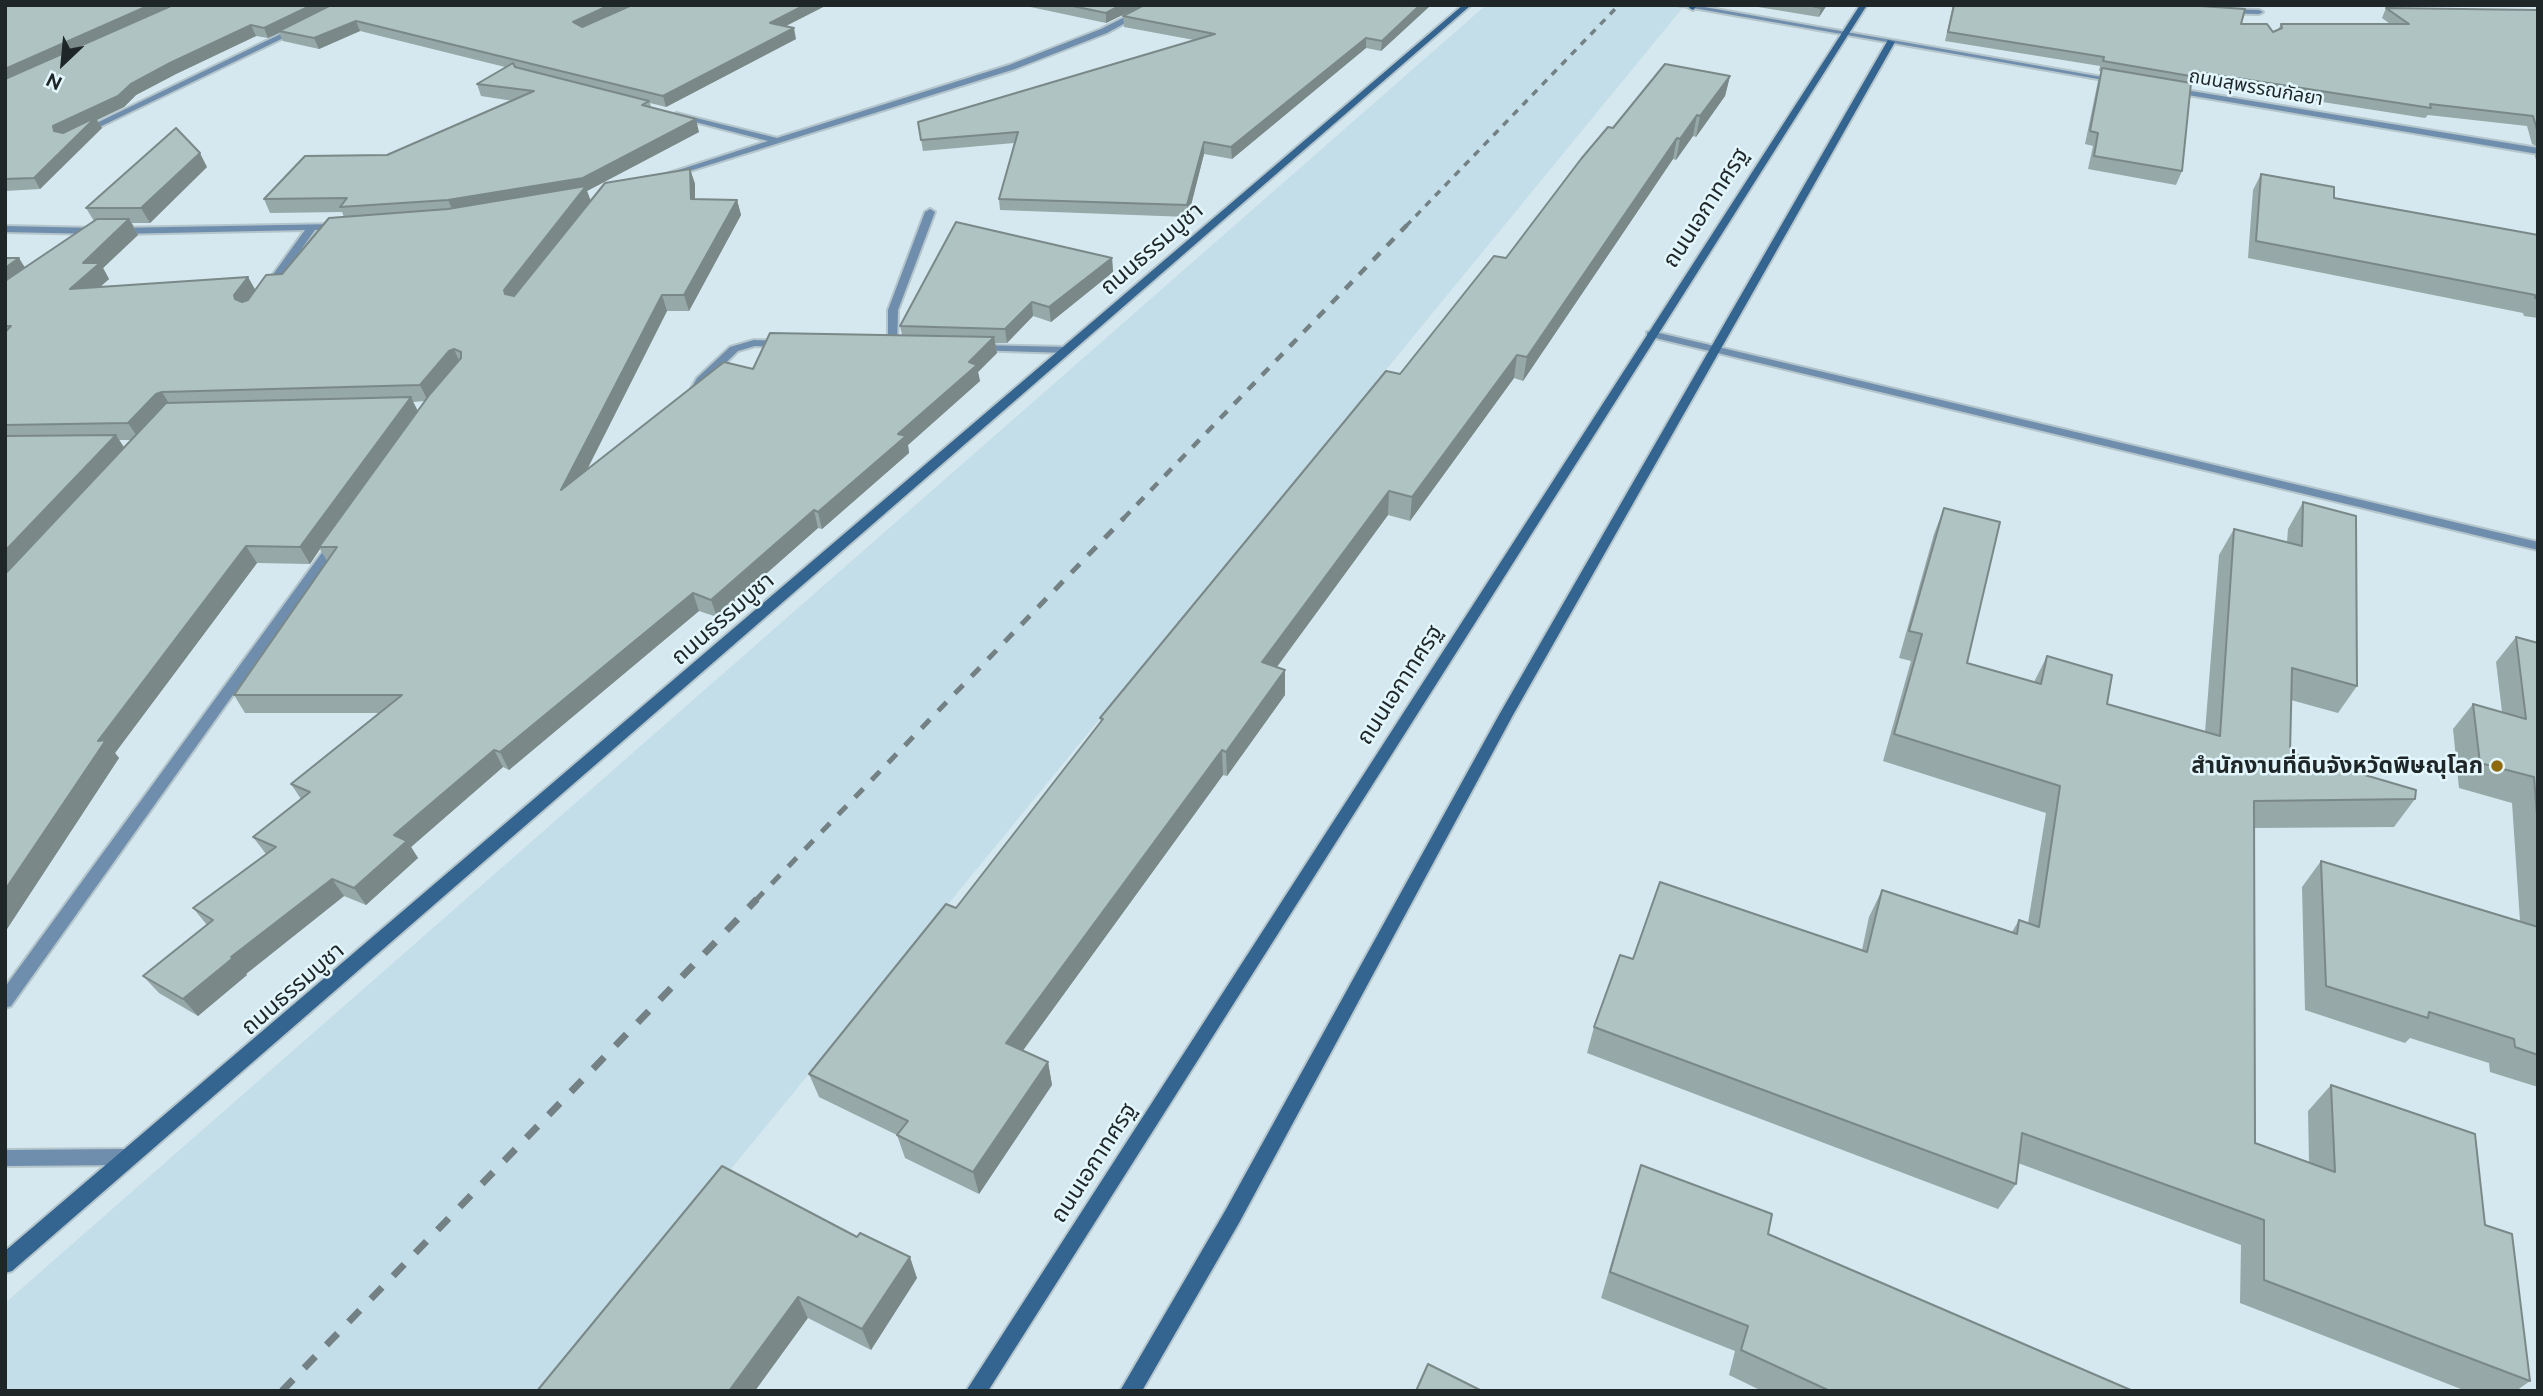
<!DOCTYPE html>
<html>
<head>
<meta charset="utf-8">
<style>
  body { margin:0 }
  #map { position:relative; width:2543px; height:1396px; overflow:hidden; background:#d5e8ef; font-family:Raleway,sans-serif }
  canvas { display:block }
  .frame { position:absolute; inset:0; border:7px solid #1f2628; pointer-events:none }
  .north { position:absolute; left:28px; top:28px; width:70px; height:70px; -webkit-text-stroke:5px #e2f6fc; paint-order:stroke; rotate:206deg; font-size:19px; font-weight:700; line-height:28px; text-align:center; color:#1f2628 }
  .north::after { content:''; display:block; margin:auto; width:24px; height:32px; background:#1f2628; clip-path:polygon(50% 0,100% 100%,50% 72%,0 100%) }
</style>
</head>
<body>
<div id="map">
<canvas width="2543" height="1396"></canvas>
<div class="frame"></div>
<div class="north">N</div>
</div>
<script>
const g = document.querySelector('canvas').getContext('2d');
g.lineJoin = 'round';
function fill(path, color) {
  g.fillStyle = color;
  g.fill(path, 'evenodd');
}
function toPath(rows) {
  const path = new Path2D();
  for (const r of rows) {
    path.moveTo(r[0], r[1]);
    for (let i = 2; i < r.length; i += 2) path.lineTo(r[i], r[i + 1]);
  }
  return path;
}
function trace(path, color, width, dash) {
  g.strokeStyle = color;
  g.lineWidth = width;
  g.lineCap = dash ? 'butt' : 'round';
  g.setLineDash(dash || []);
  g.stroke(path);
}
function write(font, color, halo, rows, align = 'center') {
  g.font = font + ' Raleway,"Noto Sans Thai",sans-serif';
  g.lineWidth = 5;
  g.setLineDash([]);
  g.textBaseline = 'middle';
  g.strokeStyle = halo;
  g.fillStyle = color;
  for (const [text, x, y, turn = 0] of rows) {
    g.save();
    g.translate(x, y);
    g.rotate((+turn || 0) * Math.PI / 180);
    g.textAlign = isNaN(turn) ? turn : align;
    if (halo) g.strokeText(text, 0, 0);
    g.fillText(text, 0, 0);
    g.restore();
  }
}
fill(toPath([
  [1486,5,1685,5,549,1391,5,1391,5,1303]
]), '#c3dee8');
const street = toPath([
  [1149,5,1158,5,1107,33,1015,69,664,179,657,177,768,141,676,117,676,113,777,138,1009,65,1101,29,1149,5],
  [1676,5,1693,5,2119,80,2115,82,1676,5],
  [2226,9,2259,10,2263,12,2259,14,2223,13,2222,11,2226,9],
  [295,27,302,29,85,134,78,132,295,27],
  [2173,88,2538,148,2538,154,2170,92,2170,88,2173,88],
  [930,209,935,212,898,310,897,346,896,348,888,348,888,310,925,212,930,209],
  [338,224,343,227,341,229,315,230,273,289,269,290,264,287,305,230,117,234,112,231,117,228,338,224],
  [5,226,97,228,102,231,97,234,5,232,5,226],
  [1651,331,2538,542,2538,550,1647,336,1647,332,1651,331],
  [754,340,782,341,787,344,782,347,755,346,738,351,706,382,698,396,690,396,688,394,697,378,730,347,754,340],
  [977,345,1067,347,1072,350,1067,353,973,350,973,346,977,345],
  [336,538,342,542,340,545,11,1006,5,1008,5,987,332,539,336,538],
  [129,1149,136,1151,138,1157,136,1163,129,1165,5,1166,5,1150,129,1149]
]);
const secondary = toPath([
  [1463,5,1471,5,12,1271,5,1273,5,1251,1463,5],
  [1691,5,1698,5,1693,10,1689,8,1691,5],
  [1860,5,1867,5,988,1391,966,1391,1860,5],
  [1888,40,1895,42,1513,715,1239,1223,1142,1391,1120,1391,1225,1211,1499,715,1888,40]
]);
trace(street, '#b4c5cb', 4);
trace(secondary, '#b4c5cb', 4);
fill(street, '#6f8ead');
fill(secondary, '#346490');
trace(toPath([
  [1406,226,1619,5]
]), '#738084', 3.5, [7, 7]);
trace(toPath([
  [1123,519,1407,225]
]), '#738084', 4.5, [10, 10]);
trace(toPath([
  [755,901,1124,518]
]), '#738084', 5, [12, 12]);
trace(toPath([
  [282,1391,757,899]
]), '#738084', 7, [16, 16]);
fill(toPath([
  [5,5,827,5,786,26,796,39,666,107,650,103,651,107,699,132,587,191,591,201,690,169,695,184,695,199,737,200,741,215,689,311,667,311,587,470,753,369,902,335,900,326,1112,258,1113,272,1051,322,1033,316,1007,343,995,343,997,353,978,372,980,381,908,445,909,453,822,529,818,528,717,617,699,611,509,770,503,767,411,847,418,858,366,905,344,896,246,974,247,975,198,1016,159,993,143,976,207,925,193,908,266,854,253,837,301,799,291,784,380,713,245,713,234,695,327,561,320,549,310,564,257,563,115,753,119,758,5,932,5,258,25,267,94,221,86,208,207,167,150,223,132,223,138,235,103,268,109,279,100,287,248,277,255,290,282,274,344,217,342,212,270,213,264,199,387,155,513,101,481,96,477,84,505,67,360,31,319,49,283,41,279,33,268,38,256,36,176,74,136,95,124,107,97,120,102,128,40,189,5,191],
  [425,401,418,411,413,402],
  [119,440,132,440,124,447],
  [1021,5,1143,5,1106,23],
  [1144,5,1431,5,1381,51,1366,48,1232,159,1204,154,1188,217,1000,210,999,199,1014,143,923,151,918,122,1194,40,1124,27,1123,16],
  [1746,5,1827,5,1819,17],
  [1953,5,2186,5,2241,24,2273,32,2278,30,2281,24,2390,24,2382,18,2386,8,2538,10,2538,147,2532,144,2527,126,2428,115,2425,118,2188,81,2182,171,2176,185,2088,169,2093,146,2085,144,2098,81,2101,71,2099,71,2100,66,1945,41],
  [1730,76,1725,96,1696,137,1693,136,1676,160,1673,159,1523,381,1514,378,1410,521,1388,515,1277,667,1285,670,1285,695,1227,776,1223,775,1023,1050,1048,1062,1052,1085,979,1194,905,1158,897,1135,819,1097,809,1074,956,908,1101,722,1100,718,1400,374,1506,258,1613,128],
  [2538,151,2538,167,2535,156],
  [2261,174,2334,198,2538,235,2538,318,2524,316,2523,313,2248,258,2253,190],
  [2303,502,2357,686,2338,713,2291,700,2290,753,2415,799,2394,827,2254,828,2255,1143,2309,1163,2308,1111,2331,1085,2485,1225,2530,1381,2516,1391,2466,1391,2240,1303,2241,1245,2018,1163,2016,1184,1998,1209,1587,1053,1594,1027,1633,959,1862,950,1869,917,1882,890,2012,932,2019,920,2028,923,2046,813,1883,761,1911,661,1899,658,1934,534,1944,508,1967,663,2034,682,2047,656,2107,704,2205,732,2219,555,2234,529,2287,542,2288,529],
  [2516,637,2538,643,2538,1087,2490,1072,2489,1063,2410,1038,2405,1043,2305,1010,2302,887,2321,861,2520,921,2512,803,2459,788,2453,729,2473,704,2502,712,2496,662],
  [1641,1165,1768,1234,2133,1391,1762,1391,1729,1375,1735,1351,1601,1298,1632,1192],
  [722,1166,917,1278,871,1350,808,1318]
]), '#96a8a7');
fill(toPath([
  [150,5,178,5,5,83,5,69],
  [312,5,337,5,279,31,279,33,268,38,264,28],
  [610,5,635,5,577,32,573,22],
  [805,5,827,5,772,33,770,23],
  [1121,5,1143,5,1106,23,1106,13],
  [1420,5,1431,5,1381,51,1382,41],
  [1823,5,1827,5,1819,17,1821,8],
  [356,21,360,31,319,49,314,38],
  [251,25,256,36,176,74,136,95,124,107,97,120,102,128,40,189,34,178,60,138,54,131,53,126,170,63],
  [794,28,796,39,666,107,663,96],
  [1366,38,1366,48,1232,159,1231,147],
  [1730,76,1725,96,1696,137,1700,116],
  [1697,115,1693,136,1676,160,1680,139],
  [696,119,699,132,587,191,591,202,510,306,454,213,448,200],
  [1677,138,1673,159,1523,381,1527,357],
  [1204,142,1204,154,1188,217,1187,205],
  [200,153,207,167,150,223,141,208],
  [690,169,695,184,695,214,691,199],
  [737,200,741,215,689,311,684,295],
  [129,219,138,235,103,268,109,279,80,305,70,289,83,263],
  [19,258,29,274,5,291,5,268],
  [1112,258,1113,272,1051,322,1049,307],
  [248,277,257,293,243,311,235,299,234,295],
  [662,295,667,311,568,507,561,490],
  [1032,302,1033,316,1007,343,1005,329],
  [994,337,997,353,978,372,980,381,908,445,909,453,822,529,818,512],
  [454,349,461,365,428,401,420,385,449,351],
  [1517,355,1514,378,1410,521,1412,497],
  [162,392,172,408,139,439,128,423,156,394],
  [411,397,419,414,319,547,320,549,310,564,300,547],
  [116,435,127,452,5,582,5,551],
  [1389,491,1388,515,1262,687,1262,662],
  [814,510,818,528,717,617,711,600],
  [246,546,257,563,115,753,119,758,5,932,5,890,98,741],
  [693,593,699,611,509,770,500,752],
  [1285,670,1285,695,1227,776,1226,752],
  [494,750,503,767,411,847,418,858,366,905,354,888,394,835],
  [1222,750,1223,775,1011,1067,1006,1043],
  [332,879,344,896,246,974,247,975,198,1016,183,999,231,957],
  [1048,1062,1052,1085,979,1194,973,1172],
  [910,1257,917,1278,871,1350,862,1329],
  [798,1297,808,1318,755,1391,729,1391]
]), '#7a8888');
const building = toPath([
  [5,5,150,5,5,69,5,5],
  [173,5,312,5,264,28,251,25,170,63,131,84,118,96,53,126,54,131,63,133,96,117,34,178,5,179,5,79,173,5],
  [331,5,610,5,573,22,582,27,632,5,805,5,770,23,794,28,663,96,356,21,314,38,279,31,331,5],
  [1068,5,1121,5,1106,13,1068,5],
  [1144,5,1420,5,1382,41,1366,38,1231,147,1204,142,1187,205,999,199,1018,132,921,140,918,122,1215,34,1123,16,1144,5],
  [1807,5,1823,5,1821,8,1807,5],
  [1954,5,2186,5,2245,9,2241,24,2267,24,2273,32,2282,28,2281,24,2409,24,2386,8,2538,10,2538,133,2533,116,2430,104,2431,108,2191,71,2190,76,2103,61,2104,57,1948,32,1954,5],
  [513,63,515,67,649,101,642,105,696,119,583,178,448,200,340,207,347,198,264,199,305,156,387,155,534,91,477,84,513,63],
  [1665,64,1730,76,1700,116,1697,115,1680,139,1677,138,1527,357,1517,355,1412,497,1389,491,1262,662,1285,670,1226,752,1222,750,1006,1043,1048,1062,973,1172,897,1135,908,1121,809,1074,946,904,956,908,1103,719,1100,718,1386,371,1400,374,1494,256,1506,258,1581,159,1608,127,1613,128,1665,64],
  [2102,68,2191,83,2182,171,2094,156,2098,133,2090,131,2102,68],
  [176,128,200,153,141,208,86,208,176,128],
  [690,169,691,199,737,200,684,295,662,295,561,490,724,362,753,369,770,333,994,337,969,362,977,365,898,434,906,436,818,512,814,510,711,600,693,593,500,752,494,750,394,835,407,841,354,888,332,879,231,957,233,958,183,999,143,976,213,920,193,908,276,847,253,837,310,792,291,784,402,695,234,695,337,547,319,547,430,394,461,358,461,352,454,349,449,351,420,385,162,392,156,394,128,423,5,425,5,332,11,326,5,326,5,281,97,219,129,219,83,263,100,263,70,289,248,277,234,295,235,299,242,302,248,300,266,275,282,274,329,218,448,209,586,186,504,290,505,294,514,296,605,183,690,169],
  [2261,174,2334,187,2334,198,2538,235,2538,299,2535,298,2535,295,2256,241,2261,174],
  [956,222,1112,258,1049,307,1032,302,1005,329,900,326,956,222],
  [5,258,19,258,5,268,5,258],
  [411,397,300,547,246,546,98,741,106,740,5,890,5,574,166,403,411,397],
  [116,435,5,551,5,436,116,435],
  [2303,502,2356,516,2357,686,2292,668,2290,753,2416,790,2415,799,2254,801,2255,1143,2335,1172,2331,1085,2475,1134,2485,1225,2512,1234,2530,1381,2264,1280,2264,1220,2022,1133,2016,1184,1594,1027,1620,955,1633,959,1660,882,1867,952,1882,890,2017,934,2019,920,2039,927,2060,786,1894,734,1922,634,1909,631,1944,508,2000,522,1967,663,2041,684,2047,656,2112,675,2107,704,2220,736,2234,529,2302,546,2303,502],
  [2516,637,2538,643,2538,828,2534,777,2480,763,2473,704,2526,719,2516,637],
  [2321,861,2538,927,2538,1055,2515,1047,2514,1039,2429,1012,2428,1018,2326,986,2321,861],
  [1641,1165,1772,1214,1768,1234,2133,1391,1830,1391,1741,1350,1748,1326,1610,1272,1641,1165],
  [722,1166,857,1237,860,1233,910,1257,862,1329,798,1297,729,1391,537,1391,722,1166],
  [1428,1364,1482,1391,1416,1391,1428,1364]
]);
fill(building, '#aec3c2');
trace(building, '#7a8888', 2);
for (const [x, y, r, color] of [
  [2497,766,7,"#8f690d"]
]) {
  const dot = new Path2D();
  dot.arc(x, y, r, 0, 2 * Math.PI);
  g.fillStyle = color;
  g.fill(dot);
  trace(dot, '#e2f6fc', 2.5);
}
write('19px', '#1f2628', '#e2f6fc', [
  ["ถนนสุพรรณกัลยา",2256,88,10]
]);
write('23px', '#1f2628', '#e2f6fc', [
  ["ถนนเอกาทศรฐ",1706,208,-57],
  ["ถนนธรรมบูชา",1152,249,-41],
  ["ถนนธรรมบูชา",723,619,-41],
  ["ถนนเอกาทศรฐ",1400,685,-57],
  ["ถนนธรรมบูชา",293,989,-41],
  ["ถนนเอกาทศรฐ",1094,1163,-57]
]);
write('bold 23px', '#1f2628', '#e2f6fc', [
  ["สำนักงานที่ดินจังหวัดพิษณุโลก",2483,766]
], 'right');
</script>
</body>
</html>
